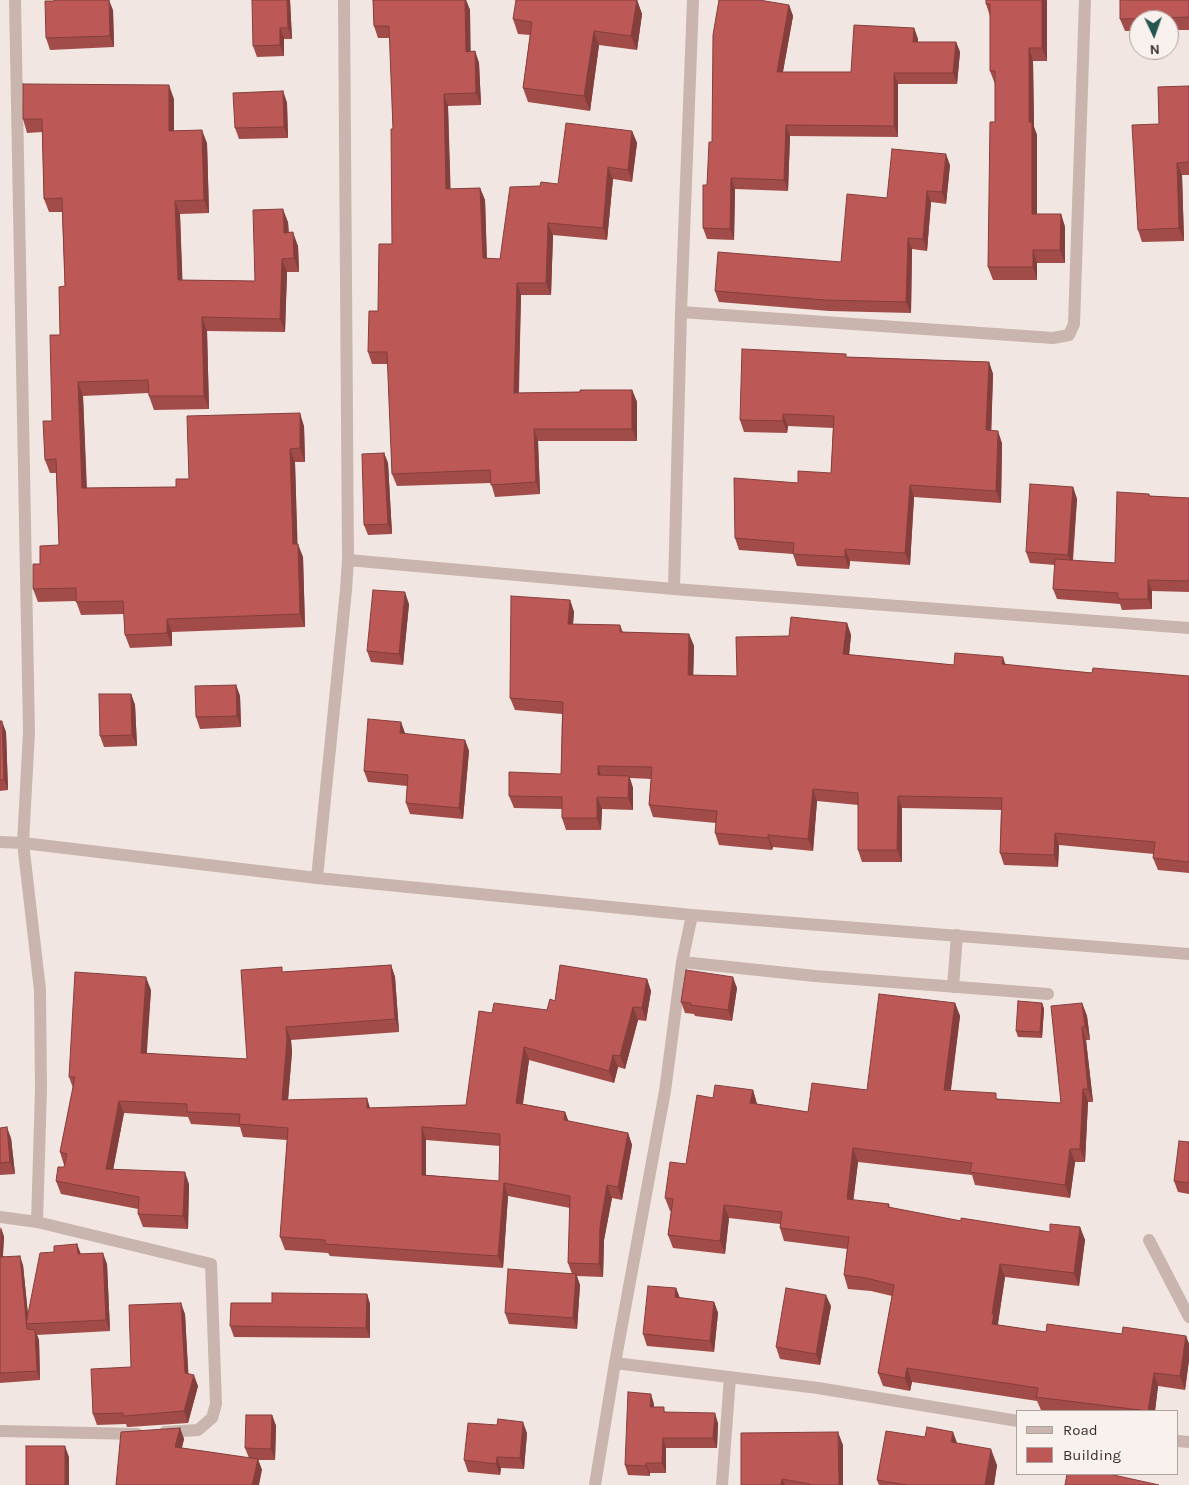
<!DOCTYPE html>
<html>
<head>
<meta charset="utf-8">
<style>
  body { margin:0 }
  #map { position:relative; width:1189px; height:1485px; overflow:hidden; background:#f1e6e1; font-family:Karla,sans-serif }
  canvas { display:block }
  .legend { position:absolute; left:1016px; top:1410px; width:162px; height:65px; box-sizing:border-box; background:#f9f1ed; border:1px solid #aca39f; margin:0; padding:6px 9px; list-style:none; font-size:15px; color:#382d2b }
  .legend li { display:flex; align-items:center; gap:10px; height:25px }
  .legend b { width:25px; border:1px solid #aca39f }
  .north { position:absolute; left:1129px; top:10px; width:50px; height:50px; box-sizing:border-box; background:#f9f1ed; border:1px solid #aca39f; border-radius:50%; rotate:177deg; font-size:14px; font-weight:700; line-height:20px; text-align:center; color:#382d2b }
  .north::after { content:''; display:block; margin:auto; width:18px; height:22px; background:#24564f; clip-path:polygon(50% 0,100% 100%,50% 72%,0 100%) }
</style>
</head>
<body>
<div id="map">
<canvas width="1189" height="1485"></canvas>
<ul class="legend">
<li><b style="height:6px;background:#c9b4ae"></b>Road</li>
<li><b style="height:14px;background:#bc5855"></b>Building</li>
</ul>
<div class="north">N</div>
</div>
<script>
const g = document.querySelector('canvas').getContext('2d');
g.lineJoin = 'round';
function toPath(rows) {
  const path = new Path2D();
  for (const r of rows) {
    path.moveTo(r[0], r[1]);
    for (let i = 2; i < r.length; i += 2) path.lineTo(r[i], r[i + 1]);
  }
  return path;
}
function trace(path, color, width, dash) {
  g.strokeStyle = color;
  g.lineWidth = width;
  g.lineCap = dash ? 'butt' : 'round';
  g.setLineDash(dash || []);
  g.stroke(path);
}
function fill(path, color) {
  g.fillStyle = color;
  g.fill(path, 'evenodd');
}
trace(toPath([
  [15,0,29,732,23,843,40,990,41,1089,37,1222],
  [681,312,693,0],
  [348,560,674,589,1189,628],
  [674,589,681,312,1053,338,1069,335,1074,324,1085,0],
  [0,842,23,843,317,878,692,915,1189,954],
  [317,878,346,590,348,560,344,0],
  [682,962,815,976,1048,994],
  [953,987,957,935],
  [0,1217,37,1222,211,1264,216,1404,212,1418,198,1430,165,1432],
  [1149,1240,1189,1317],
  [615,1363,818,1388,1018,1421],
  [0,1431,137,1434],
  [1178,1441,1189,1442],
  [595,1485,615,1363,665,1091,682,962,692,915],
  [722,1485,730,1377]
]), '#c9b4ae', 12);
fill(toPath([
  [290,0,292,39,284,39,284,56,257,57,253,46],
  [373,0,466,0,470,10,470,51,475,51,479,63,481,105,448,106,450,189,480,188,485,200,487,258,500,259,540,186,558,184,632,131,637,143,632,182,613,179,607,240,553,235,551,295,521,295,519,393,580,392,632,390,637,402,637,441,538,441,540,494,495,497,491,483,397,486,392,474,388,364,372,364,368,352,378,311,392,244,393,129,390,38,378,38,374,26],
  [637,0,642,14,637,50,599,45,590,111,528,102,523,88,530,35,518,34,513,19],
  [986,0,1047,0,1047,61,1033,61,1034,127,1037,135,1037,214,1061,214,1065,227,1065,263,1037,263,1037,280,993,280,988,267,995,122,995,84,990,71,990,16,986,4],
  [1189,0,1189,30,1169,30,1169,20,1139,20,1139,31,1125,31,1120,19],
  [54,1,113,10,114,47,50,50,46,38],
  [789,5,793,16,783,72,851,72,914,28,918,39,918,42,956,42,960,52,957,84,898,84,898,137,790,136,788,191,735,189,734,240,707,239,703,228,712,142],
  [1189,86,1189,175,1182,175,1184,241,1142,242,1138,230,1159,124],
  [283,91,287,103,288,138,239,139,235,128],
  [174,99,174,131,207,143,209,213,180,214,182,280,255,281,288,222,289,233,298,246,299,272,287,272,285,332,207,331,209,409,154,410,149,396,149,393,83,396,87,488,176,487,189,479,304,426,305,462,295,462,297,544,303,557,305,627,172,632,172,646,130,648,125,635,124,614,81,615,76,601,38,602,33,589,40,564,59,545,56,473,50,473,45,460,52,421,65,286,62,212,49,212,44,199,42,132,27,133,23,119],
  [950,165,946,204,931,202,927,251,912,249,911,313,829,311,719,302,715,291,841,262],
  [847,357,989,362,993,374,991,430,1002,443,1001,503,914,497,910,565,850,561,849,569,797,566,793,554,739,550,735,538,798,483,831,473,833,428,788,426,787,433,744,432,740,420],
  [384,453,388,463,392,534,368,535,364,525],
  [1073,487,1077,499,1073,561,1115,563,1149,494,1150,496,1189,498,1189,592,1152,591,1152,609,1122,610,1120,604,1057,599,1053,589,1055,565,1030,563,1026,552],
  [570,600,574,612,573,624,620,625,623,632,689,634,694,646,693,675,737,676,789,636,847,623,851,635,849,655,954,665,1006,665,1092,673,1189,676,1189,873,1158,870,1153,858,1154,854,1059,845,1058,867,1004,865,1000,853,1001,810,902,808,902,862,862,862,858,850,858,805,817,801,813,851,773,847,772,850,719,845,715,833,716,823,653,817,649,805,651,779,630,778,633,788,633,810,602,809,601,830,566,830,562,818,562,809,514,808,509,796,561,774,562,714,515,710,510,698],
  [409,604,403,665,371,662,367,651],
  [236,685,240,696,241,727,200,729,196,717],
  [131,694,135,705,137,746,104,747,100,736],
  [0,721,6,732,8,790,0,791],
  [401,722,405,734,465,740,469,751,463,819,410,814,406,803,407,786,368,782,364,771],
  [391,965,395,977,399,1032,291,1040,292,1052,288,1100,370,1108,466,1105,492,1013,547,1010,555,1001,647,979,651,991,646,1021,638,1020,625,1069,618,1067,614,1083,529,1060,523,1104,565,1112,568,1121,628,1133,632,1145,622,1200,612,1198,604,1240,603,1277,577,1276,580,1285,577,1329,509,1324,505,1313,572,1274,568,1263,570,1208,508,1196,503,1268,330,1256,328,1253,285,1250,280,1237,287,1140,243,1137,240,1127,191,1124,188,1117,124,1113,113,1169,189,1184,188,1229,143,1227,138,1214,138,1209,61,1194,56,1181,64,1167,64,1165,60,1152,73,1088,69,1077,151,990,146,1054,247,1059,283,972],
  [426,1140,500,1146,499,1181,426,1175],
  [737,988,732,1021,695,1016,694,1014,685,1013,681,1002],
  [955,1003,960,1016,951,1090,999,1099,1061,1103,1082,1003,1087,1016,1090,1040,1086,1040,1093,1102,1088,1102,1085,1162,1075,1162,1070,1198,975,1185,972,1175,858,1162,853,1200,889,1204,890,1208,961,1221,1050,1232,1080,1227,1085,1240,1079,1286,1005,1277,998,1323,998,1325,1046,1332,1186,1336,1189,1344,1189,1360,1185,1390,1158,1386,1155,1411,1048,1411,1041,1410,1037,1401,912,1382,910,1391,883,1386,878,1373,892,1296,871,1291,848,1289,844,1275,847,1249,784,1241,780,1228,780,1224,729,1218,725,1254,673,1248,668,1235,671,1211,670,1211,665,1198,686,1164,713,1098,753,1090,757,1104,808,1112,867,1090],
  [1042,1003,1044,1009,1042,1038,1018,1037,1016,1031],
  [0,1128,11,1138,15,1174,0,1175],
  [1189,1142,1189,1194,1178,1192,1174,1181],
  [0,1227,4,1237,3,1256,23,1265,28,1315,54,1252,77,1244,81,1254,107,1264,110,1331,37,1335,39,1340,40,1380,0,1383],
  [676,1288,680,1298,714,1302,718,1313,714,1352,647,1346,643,1334],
  [367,1294,370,1304,370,1338,234,1337,230,1326,272,1303],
  [831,1306,820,1365,780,1359,776,1347],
  [185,1314,188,1373,198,1386,188,1423,129,1427,127,1427,126,1424,97,1425,93,1414,131,1367],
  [654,1404,654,1407,666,1412,718,1423,717,1448,666,1448,666,1473,650,1473,650,1476,628,1475,625,1465],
  [272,1415,276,1426,275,1460,258,1460,262,1470,116,1485,180,1428,184,1439,182,1448,249,1458,245,1448],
  [527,1433,524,1469,501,1468,500,1475,468,1472,464,1460],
  [957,1443,997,1465,994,1485,879,1485,877,1480],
  [843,1445,843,1485,741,1485]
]), '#a24c49');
fill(toPath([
  [109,0,113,10,114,47,110,36],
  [287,0,290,0,292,39,288,28],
  [465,0,466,0,470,10,471,64,466,52],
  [637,0,642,14,637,50,631,36],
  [1042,0,1047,0,1047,61,1042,48],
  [789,5,793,16,781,82,777,72],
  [280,28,284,39,284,56,280,45],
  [914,28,918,39,917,53,913,42],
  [594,31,599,45,590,111,584,96],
  [956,42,960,52,957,84,953,73],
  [1029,48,1033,61,1034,127,1037,135,1037,227,1032,214,1029,122],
  [475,51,479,63,481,105,476,93],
  [894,73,898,84,898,137,894,126],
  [169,85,174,99,174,144,169,131],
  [283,91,287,103,288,138,284,127],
  [444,94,448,106,451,201,446,189],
  [786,125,790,136,788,191,784,180],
  [202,130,207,143,209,213,204,200],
  [632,131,637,143,632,182,628,170],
  [946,154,950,165,946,204,942,192],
  [1177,163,1182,175,1184,241,1179,228],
  [608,167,613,179,607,240,603,228],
  [731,178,735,189,734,240,730,229],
  [480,188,485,200,487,270,483,258],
  [927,191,931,202,927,251,923,239],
  [175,201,180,214,183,293,178,280],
  [283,209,288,222,289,246,284,233],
  [1061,214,1065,227,1065,263,1060,250],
  [548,223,553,235,551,295,546,283],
  [293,232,298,246,299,272,294,258],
  [908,238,912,249,911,313,906,302],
  [1033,250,1037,263,1037,280,1033,267],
  [282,259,287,272,285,332,280,319],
  [517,283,521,295,518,405,514,393],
  [202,317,207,331,209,409,204,396],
  [989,362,993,374,991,442,986,430],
  [78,382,83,396,87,502,82,488],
  [632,390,637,402,637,441,632,429],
  [300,413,304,426,305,462,300,448],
  [783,414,788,426,787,433,783,421],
  [534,429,538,441,540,494,536,482],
  [998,431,1002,443,1001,503,996,491],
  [290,449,295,462,298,557,293,544],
  [384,453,388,463,392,534,388,524],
  [910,485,914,497,910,565,905,553],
  [1073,487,1077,499,1072,566,1068,555],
  [298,544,303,557,305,627,300,614],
  [845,549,850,561,849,569,845,557],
  [1148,580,1152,591,1152,609,1148,599],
  [405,592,409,604,403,665,399,654],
  [570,600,574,612,572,636,568,624],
  [167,619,172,632,172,646,167,633],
  [847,623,851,635,848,666,843,654],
  [689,634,694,646,693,687,688,675],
  [1003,657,1007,669,1002,664],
  [236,685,240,696,241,727,237,716],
  [131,694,135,705,137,746,132,735],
  [2,721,6,732,8,790,4,780],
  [401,722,405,733,404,745,400,733],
  [465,740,469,751,463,819,459,808],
  [598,766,602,778,598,775],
  [629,776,633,788,633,810,628,798],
  [813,789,817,801,813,851,808,839],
  [898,796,902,808,902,862,897,850],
  [597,797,602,809,601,830,597,818],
  [1055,833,1059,845,1058,867,1054,855],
  [768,835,773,847,772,850,768,838],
  [391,965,395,977,399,1032,395,1019],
  [146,977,151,990,146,1066,141,1053],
  [733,977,737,988,732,1021,728,1010],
  [647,979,651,991,646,1021,642,1008],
  [955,1003,960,1016,949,1103,944,1090],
  [1042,1003,1044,1009,1042,1038,1040,1032],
  [1082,1003,1087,1016,1090,1040,1085,1026],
  [633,1007,638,1020,625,1069,620,1056],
  [286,1027,291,1040,292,1052,287,1112,282,1100],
  [1082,1027,1086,1040,1093,1102,1088,1089],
  [524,1047,529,1060,521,1116,516,1103],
  [613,1055,618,1067,614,1083,609,1071],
  [1083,1089,1088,1102,1085,1162,1080,1149],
  [753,1090,757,1104,755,1116,750,1103],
  [367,1098,371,1111,367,1108],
  [119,1101,124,1113,111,1181,106,1169],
  [565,1112,570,1125,564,1120],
  [7,1127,11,1138,15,1174,10,1162],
  [422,1127,426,1140,426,1188,422,1175],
  [628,1133,632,1145,622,1200,618,1187],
  [853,1148,858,1162,852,1212,847,1199],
  [1070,1149,1075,1162,1070,1198,1065,1185],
  [185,1172,189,1184,188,1229,183,1216],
  [504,1183,508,1196,503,1268,498,1256],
  [607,1185,612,1198,604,1240,603,1277,599,1264,600,1227],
  [724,1205,729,1218,725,1254,720,1241],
  [1,1227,4,1237,2,1266,0,1261],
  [1080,1227,1085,1240,1079,1286,1074,1273],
  [77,1244,81,1256,78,1254],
  [103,1253,107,1264,110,1331,106,1320],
  [20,1256,23,1265,29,1324,26,1324],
  [1000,1264,1005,1277,998,1323,999,1327,992,1324,992,1314],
  [576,1274,580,1285,577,1329,573,1318],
  [676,1288,680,1299,675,1297],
  [367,1294,370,1304,370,1338,366,1328],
  [826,1295,831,1306,820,1365,816,1354],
  [714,1302,718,1313,714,1352,710,1341],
  [181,1303,185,1314,189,1384,185,1373],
  [35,1330,39,1340,40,1380,37,1371],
  [1186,1336,1189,1344,1189,1360,1185,1390,1180,1376],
  [907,1368,912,1382,910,1391,905,1378],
  [1154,1373,1158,1386,1155,1411,1148,1411],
  [194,1375,198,1386,188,1423,184,1411],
  [651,1394,654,1404,654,1416,650,1407],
  [715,1413,718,1423,717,1448,713,1438],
  [272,1415,276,1426,275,1460,271,1449],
  [523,1422,527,1433,524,1469,520,1458],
  [180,1428,184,1439,179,1458,175,1447],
  [838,1432,843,1445,843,1485,839,1485],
  [953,1432,959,1448,951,1442],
  [663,1438,666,1448,666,1473,662,1463],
  [65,1446,69,1457,69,1485,65,1485],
  [991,1449,997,1465,994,1485,985,1485],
  [497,1457,501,1468,500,1475,496,1464],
  [258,1459,262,1470,259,1485,252,1485],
  [646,1463,650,1473,650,1476,646,1466],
  [782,1479,785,1485,781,1485]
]), '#843e3c');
const building = toPath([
  [54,0,109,0,110,36,46,38,45,1,54,1,54,0],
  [252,0,287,0,288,28,280,28,280,45,253,46,252,0],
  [373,0,465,0,466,52,475,51,476,93,444,94,446,189,480,188,483,258,500,259,510,187,540,186,541,182,558,184,566,123,632,131,628,170,608,167,603,228,548,223,546,283,517,283,514,393,580,392,580,390,632,390,632,429,534,429,536,482,491,485,490,470,392,474,387,352,368,352,369,311,378,311,379,244,392,244,391,129,393,129,389,26,374,26,373,0],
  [516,0,637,0,631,36,594,31,584,96,523,88,532,22,513,19,516,0],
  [719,0,759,0,789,5,777,72,851,72,854,25,914,28,913,42,956,42,953,73,894,73,894,126,786,125,784,180,731,178,730,229,703,228,703,185,707,185,709,142,712,142,713,35,719,0],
  [986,0,1042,0,1042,48,1029,48,1029,122,1032,122,1032,214,1061,214,1060,250,1033,250,1033,267,988,267,990,122,995,122,995,71,990,71,990,4,986,4,986,0],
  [1120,0,1189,0,1189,17,1120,19,1120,0],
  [23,84,169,85,169,131,202,130,204,200,175,201,178,280,255,281,253,210,283,209,284,233,293,232,294,258,282,259,280,319,202,317,204,396,149,396,148,380,78,382,82,488,176,487,176,479,189,479,187,416,300,413,300,448,290,449,293,544,298,544,300,614,167,619,167,633,125,635,123,601,76,602,76,588,33,589,33,564,40,564,40,546,59,545,56,459,45,460,43,421,52,421,50,335,60,335,59,287,65,286,62,198,44,199,42,119,23,119,23,84],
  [1189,86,1189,162,1177,163,1179,228,1138,230,1132,125,1159,124,1158,87,1189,86],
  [283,91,284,127,235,128,233,93,283,91],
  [892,149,946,154,942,192,927,191,923,239,908,238,906,302,825,300,715,291,718,252,841,262,847,194,887,198,892,149],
  [742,349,846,354,846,357,989,362,986,430,998,431,996,491,910,485,905,553,845,549,845,557,793,554,794,543,735,538,734,478,798,483,798,471,831,473,834,416,783,414,783,421,740,420,742,349],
  [384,453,388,524,364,525,362,454,384,453],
  [1030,484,1073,487,1068,555,1026,552,1030,484],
  [1117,492,1149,494,1149,496,1189,498,1189,581,1148,580,1148,599,1118,599,1118,593,1053,589,1055,559,1115,563,1117,492],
  [373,590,405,592,399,654,367,651,373,590],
  [511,596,570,600,568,624,620,625,620,632,689,634,688,675,737,676,736,637,789,636,791,617,847,623,843,654,954,665,955,653,1003,657,1002,664,1092,673,1093,668,1189,676,1189,862,1153,858,1155,842,1055,833,1054,855,1000,853,1002,798,898,796,897,850,858,850,858,793,813,789,808,839,768,835,768,838,715,833,717,811,649,805,652,767,598,766,598,775,629,776,628,798,597,797,597,818,562,818,562,797,509,796,509,772,561,774,563,702,510,698,511,596],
  [236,685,237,716,196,717,195,686,236,685],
  [99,694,131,694,132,735,100,736,99,694],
  [368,719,401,722,400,733,465,740,459,808,406,803,408,775,364,771,368,719],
  [0,721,2,721,4,780,0,780,0,721],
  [391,965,395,1019,286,1027,287,1039,282,1100,367,1098,367,1108,466,1105,479,1011,492,1013,494,1003,547,1010,550,999,555,1001,560,965,647,979,642,1008,633,1007,620,1056,613,1055,609,1071,524,1047,516,1103,565,1112,564,1120,628,1133,618,1187,607,1185,600,1227,599,1264,568,1263,570,1196,504,1183,498,1256,325,1244,325,1240,280,1237,288,1128,239,1124,240,1114,187,1112,187,1104,119,1101,106,1169,185,1172,183,1216,138,1214,139,1197,56,1181,58,1167,64,1167,67,1154,60,1152,75,1077,69,1077,75,972,146,977,141,1053,247,1059,241,970,282,967,282,972,391,965],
  [422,1127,500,1134,499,1181,422,1175,422,1127],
  [686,970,733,977,728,1010,691,1005,691,1003,681,1002,686,970],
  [879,994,955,1003,944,1090,996,1093,996,1099,1061,1103,1051,1006,1082,1003,1085,1026,1082,1027,1088,1089,1083,1089,1080,1149,1070,1149,1065,1185,970,1172,972,1163,853,1148,847,1199,889,1204,888,1207,961,1221,961,1218,1050,1232,1050,1224,1080,1227,1074,1273,1000,1264,992,1314,994,1314,992,1324,1046,1332,1047,1324,1122,1334,1123,1327,1186,1336,1180,1376,1154,1373,1148,1411,1036,1397,1038,1388,907,1368,905,1378,878,1373,894,1285,866,1278,844,1275,849,1237,780,1228,782,1212,724,1205,720,1241,668,1235,673,1199,665,1198,670,1162,686,1164,697,1095,713,1098,715,1085,753,1090,750,1103,808,1112,812,1083,867,1090,879,994],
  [1018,1001,1042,1003,1040,1032,1016,1031,1018,1001],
  [7,1127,10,1162,0,1163,0,1128,7,1127],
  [1179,1141,1189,1142,1189,1183,1174,1181,1179,1141],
  [77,1244,78,1254,103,1253,106,1320,26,1324,40,1253,54,1252,54,1246,77,1244],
  [20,1256,27,1329,35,1330,37,1371,0,1373,0,1257,20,1256],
  [508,1269,576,1274,573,1318,505,1313,508,1269],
  [648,1286,676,1288,675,1297,714,1302,710,1341,643,1334,648,1286],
  [786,1288,826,1295,816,1354,776,1347,786,1288],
  [272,1293,367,1294,366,1328,230,1326,231,1303,272,1303,272,1293],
  [181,1303,185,1373,194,1375,184,1411,125,1416,123,1416,123,1413,93,1414,91,1369,131,1367,129,1305,181,1303],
  [628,1392,651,1394,650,1407,664,1407,664,1412,715,1413,713,1438,663,1438,662,1463,646,1463,646,1466,625,1465,628,1392],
  [246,1415,272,1415,271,1449,245,1448,246,1415],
  [498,1419,523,1422,520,1458,497,1457,496,1464,464,1460,468,1423,497,1425,498,1419],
  [927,1427,953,1432,951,1442,991,1449,985,1485,907,1485,877,1480,886,1431,925,1437,927,1427],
  [180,1428,175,1447,258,1459,252,1485,116,1485,121,1432,180,1428],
  [838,1432,839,1485,810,1485,810,1484,782,1479,781,1485,741,1485,741,1433,838,1432],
  [26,1446,65,1446,65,1485,26,1485,26,1446],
  [1067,1474,1109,1474,1159,1485,1065,1485,1067,1474]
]);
fill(building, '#bc5855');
trace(building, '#843e3c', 1);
</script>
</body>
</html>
